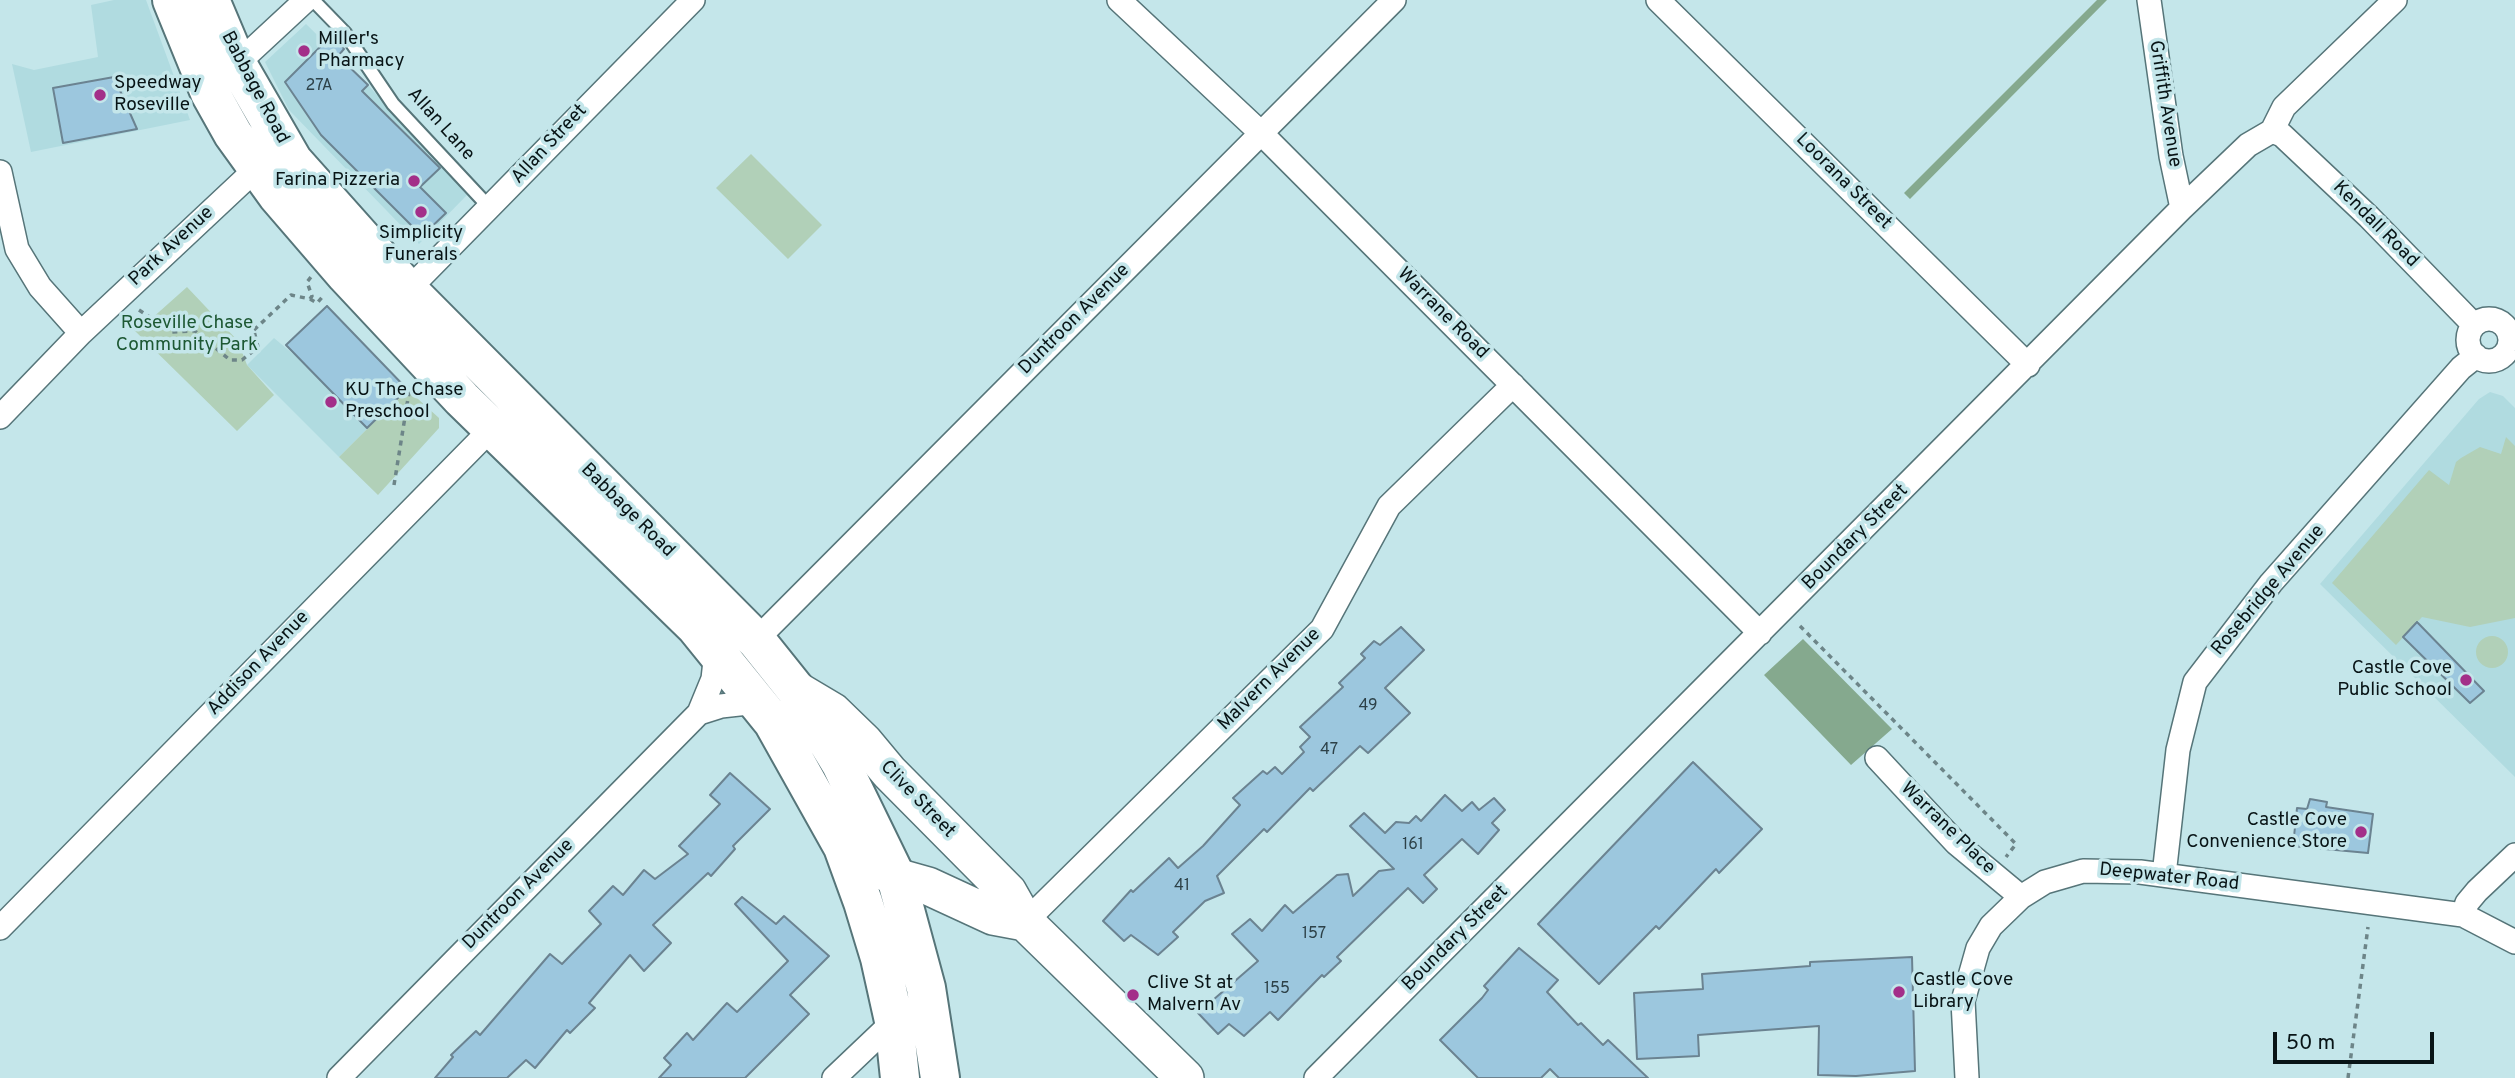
<!DOCTYPE html>
<html>
<head>
<meta charset="utf-8">
<style>
  body { margin:0 }
  #map { position:relative; width:2515px; height:1078px; overflow:hidden; background:#c4e6ea; font-family:Overpass,sans-serif }
  canvas { display:block }
  .scale { position:absolute; left:2273px; top:1032px; width:161px; height:32px; box-sizing:border-box; border:4px solid #081416; border-top:0; padding-left:9px; font-size:21px; line-height:24px; white-space:nowrap; color:#081416; -webkit-text-stroke:5px #c4e6ea; paint-order:stroke }
</style>
</head>
<body>
<div id="map">
<canvas width="2515" height="1078"></canvas>
<div class="scale">50 m</div>
</div>
<script>
const g = document.querySelector('canvas').getContext('2d');
g.lineJoin = 'round';
function fill(path, color) {
  g.fillStyle = color;
  g.fill(path, 'evenodd');
}
function toPath(rows) {
  const path = new Path2D();
  for (const r of rows) {
    if (r.length === 3) {
      path.moveTo(r[0] + r[2], r[1]);
      path.arc(r[0], r[1], r[2], 0, 2 * Math.PI);
      continue;
    }
    path.moveTo(r[0], r[1]);
    for (let i = 2; i < r.length; i += 2) path.lineTo(r[i], r[i + 1]);
  }
  return path;
}
function trace(path, color, width, dash) {
  g.strokeStyle = color;
  g.lineWidth = width;
  g.lineCap = dash ? 'butt' : 'round';
  g.setLineDash(dash || []);
  g.stroke(path);
}
function write(font, color, halo, rows, align = 'center') {
  g.font = font + ' Overpass,sans-serif';
  g.lineWidth = 7;
  g.setLineDash([]);
  g.textBaseline = 'middle';
  g.strokeStyle = halo;
  g.fillStyle = color;
  for (const [text, x, y, turn = 0] of rows) {
    g.save();
    g.translate(x, y);
    g.rotate((+turn || 0) * Math.PI / 180);
    g.textAlign = isNaN(turn) ? turn : align;
    if (halo) g.strokeText(text, 0, 0);
    g.fillText(text, 0, 0);
    g.restore();
  }
}
fill(toPath([
  [114,0,146,0,190,120,31,152,12,64,34,70,98,57,91,5],
  [306,24,368,85,467,195,419,244,289,110,265,62],
  [274,338,299,359,320,340,387,409,339,457,247,365],
  [2490,392,2503,396,2515,408,2515,777,2320,584,2479,399]
]), '#b0dbe0');
fill(toPath([
  [751,154,822,225,788,259,716,188],
  [187,287,238,341,247,365,274,395,237,431,133,329,150,320],
  [407,389,439,418,439,428,378,495,339,457],
  [2506,437,2515,446,2515,618,2470,627,2422,617,2396,645,2332,583,2429,470,2449,485,2456,462,2461,458,2480,447,2501,454],
  [2492,652,16]
]), '#b1d0b8');
fill(toPath([
  [2097,0,2107,0,1910,199,1904,193],
  [1803,639,1892,729,1851,765,1764,675]
]), '#85a98e');
const building = toPath([
  [333,34,344,49,338,56,368,85,362,91,440,168,420,187,446,213,422,236,321,135,285,82,333,34],
  [114,77,137,129,63,143,53,88,114,77],
  [327,306,407,389,367,428,286,345,327,306],
  [2417,622,2484,691,2470,703,2403,637,2417,622],
  [1401,627,1424,650,1385,688,1410,713,1368,753,1360,746,1313,791,1310,788,1267,832,1264,829,1217,876,1224,893,1205,901,1173,932,1178,937,1158,955,1131,935,1124,941,1103,921,1131,890,1133,892,1169,858,1178,868,1203,846,1240,805,1233,798,1263,771,1267,774,1275,767,1282,774,1304,752,1300,747,1310,737,1300,727,1343,687,1339,683,1365,658,1361,654,1374,641,1380,645,1401,627],
  [1693,762,1762,829,1719,873,1716,869,1659,929,1656,926,1599,984,1538,924,1693,762],
  [730,773,770,809,733,846,735,849,711,876,708,873,653,925,671,943,644,971,630,955,589,1003,595,1008,570,1033,567,1030,535,1068,526,1060,507,1078,435,1078,453,1057,451,1055,476,1031,480,1035,550,954,562,964,601,924,589,911,613,886,623,895,644,870,655,879,688,854,679,846,720,804,710,795,730,773],
  [1445,795,1462,811,1472,802,1479,810,1494,798,1505,810,1492,823,1499,830,1478,854,1462,839,1424,875,1437,889,1423,903,1408,888,1337,957,1341,961,1324,977,1322,975,1278,1020,1270,1012,1244,1036,1229,1024,1218,1034,1198,1013,1258,961,1232,934,1250,919,1262,931,1285,905,1293,913,1337,875,1348,874,1353,896,1379,871,1394,869,1350,826,1364,813,1385,833,1396,822,1409,823,1416,816,1421,821,1445,795],
  [2310,799,2327,802,2326,807,2373,814,2368,853,2293,846,2297,808,2307,809,2310,799],
  [742,897,776,924,784,916,829,956,790,995,809,1014,745,1078,659,1078,671,1065,664,1058,687,1033,693,1040,727,1003,737,1012,788,961,735,904,742,897],
  [1519,948,1558,980,1547,992,1578,1025,1581,1023,1603,1045,1608,1040,1648,1078,1559,1078,1550,1069,1541,1078,1478,1078,1440,1040,1482,998,1488,990,1484,986,1519,948],
  [1912,957,1915,1071,1856,1076,1818,1075,1819,1026,1698,1035,1699,1056,1637,1059,1634,993,1703,989,1702,974,1810,966,1810,962,1912,957]
]);
fill(building, '#9cc7de');
trace(building, '#6b8391', 2);
const lane = toPath([
  [313,0,345,33,393,104,490,208]
]);
const street = toPath([
  [1119,0,1261,133,1760,633],
  [1658,0,2028,365],
  [2149,0,2171,156,2182,208],
  [237,64,306,0],
  [2272,131,2282,135,2369,217,2474,325],
  [0,172,17,249,40,287,81,333],
  [408,290,693,0],
  [2489,340,21],
  [0,417,81,333,256,169],
  [756,640,1394,0],
  [699,713,721,706,757,702],
  [1877,758,1956,843,2021,897],
  [2164,875,2178,750,2195,682,2271,583,2461,368,2476,356],
  [2463,915,2467,903,2477,891,2515,855],
  [1025,922,1322,629,1389,506,1513,385],
  [0,928,499,421],
  [339,1078,699,713,713,679,716,652],
  [834,1078,894,1021],
  [1316,1078,2182,208,2248,145,2272,131,2284,107,2395,0],
  [1967,1078,1963,1001,1978,948,1991,926,2021,897,2045,882,2083,871,2140,872,2463,915,2515,942]
]);
const primary = toPath([
  [796,690,833,712,864,742,889,772,1008,892,1025,922,1185,1078],
  [870,865,896,877,928,886,993,916,1025,922]
]);
const highway = toPath([
  [172,0,210,93,233,134,277,195,346,275,462,399,696,627,773,722,843,847,863,902,880,958,894,1021,900,1078],
  [210,0,237,64,293,161,408,290,756,640,796,690,841,764,896,877,926,988,940,1078]
]);
trace(lane, '#567579', 16);
trace(street, '#567579', 26);
trace(primary, '#567579', 40);
trace(highway, '#567579', 42);
trace(toPath([
  [310,299,317,303,324,295],
  [139,310,172,332,195,331,230,360,242,360,258,347,253,327],
  [254,330,291,295,310,299,312,296,307,282,311,277],
  [394,485,410,386],
  [1800,626,2016,844,2006,857],
  [2348,1078,2368,927]
]), '#6d8588', 3.5, [5, 5]);
trace(lane, '#fff', 12);
trace(street, '#fff', 23);
trace(primary, '#fff', 37);
trace(highway, '#fff', 38);
for (const [x, y, r, color] of [
  [304,51,7,"#a32f89"],
  [100,95,7,"#a32f89"],
  [414,181,7,"#a32f89"],
  [421,212,7,"#a32f89"],
  [331,402,7,"#a32f89"],
  [2466,680,7,"#a32f89"],
  [2361,832,7,"#a32f89"],
  [1899,992,7,"#a32f89"],
  [1133,995,7,"#a32f89"]
]) {
  const dot = new Path2D();
  dot.arc(x, y, r, 0, 2 * Math.PI);
  g.fillStyle = color;
  g.fill(dot);
  trace(dot, '#c4e6ea', 2.5);
}
write('16px', '#2d4148', null, [
  ["27A",319,87],
  ["49",1368,707],
  ["47",1329,751],
  ["161",1413,846],
  ["41",1182,887],
  ["157",1314,935],
  ["155",1277,990]
]);
write('19px', '#081416', '#c4e6ea', [
  ["Miller's",318,40],
  ["Pharmacy",318,62],
  ["Speedway",114,84],
  ["Roseville",114,106],
  ["Farina Pizzeria",400,181,"right"],
  ["Simplicity",421,234,"center"],
  ["Funerals",421,256,"center"],
  ["KU The Chase",345,391],
  ["Preschool",345,413],
  ["Castle Cove",2452,669,"right"],
  ["Public School",2452,691,"right"],
  ["Castle Cove",2347,821,"right"],
  ["Convenience Store",2347,843,"right"],
  ["Castle Cove",1913,981],
  ["Library",1913,1003],
  ["Clive St at",1147,984],
  ["Malvern Av",1147,1006]
], 'left');
write('19px', '#081416', '#c4e6ea', [
  ["Babbage Road",254,88,62],
  ["Griffith Avenue",2164,104,81],
  ["Allan Lane",440,125,48],
  ["Allan Street",550,145,-47],
  ["Loorana Street",1843,182,45],
  ["Kendall Road",2375,225,45],
  ["Park Avenue",172,247,-43],
  ["Warrane Road",1442,314,45],
  ["Duntroon Avenue",1075,320,-45],
  ["Babbage Road",627,511,45],
  ["Boundary Street",1856,538,-45],
  ["Rosebridge Avenue",2269,591,-50],
  ["Addison Avenue",259,664,-46],
  ["Malvern Avenue",1270,680,-45],
  ["Clive Street",917,800,46],
  ["Warrane Place",1947,829,44],
  ["Deepwater Road",2169,878,6],
  ["Duntroon Avenue",519,895,-45],
  ["Boundary Street",1456,939,-45]
]);
write('19px', '#1d5833', '#c4e6ea', [
  ["Roseville Chase",187,324],
  ["Community Park",187,346]
]);
</script>
</body>
</html>
